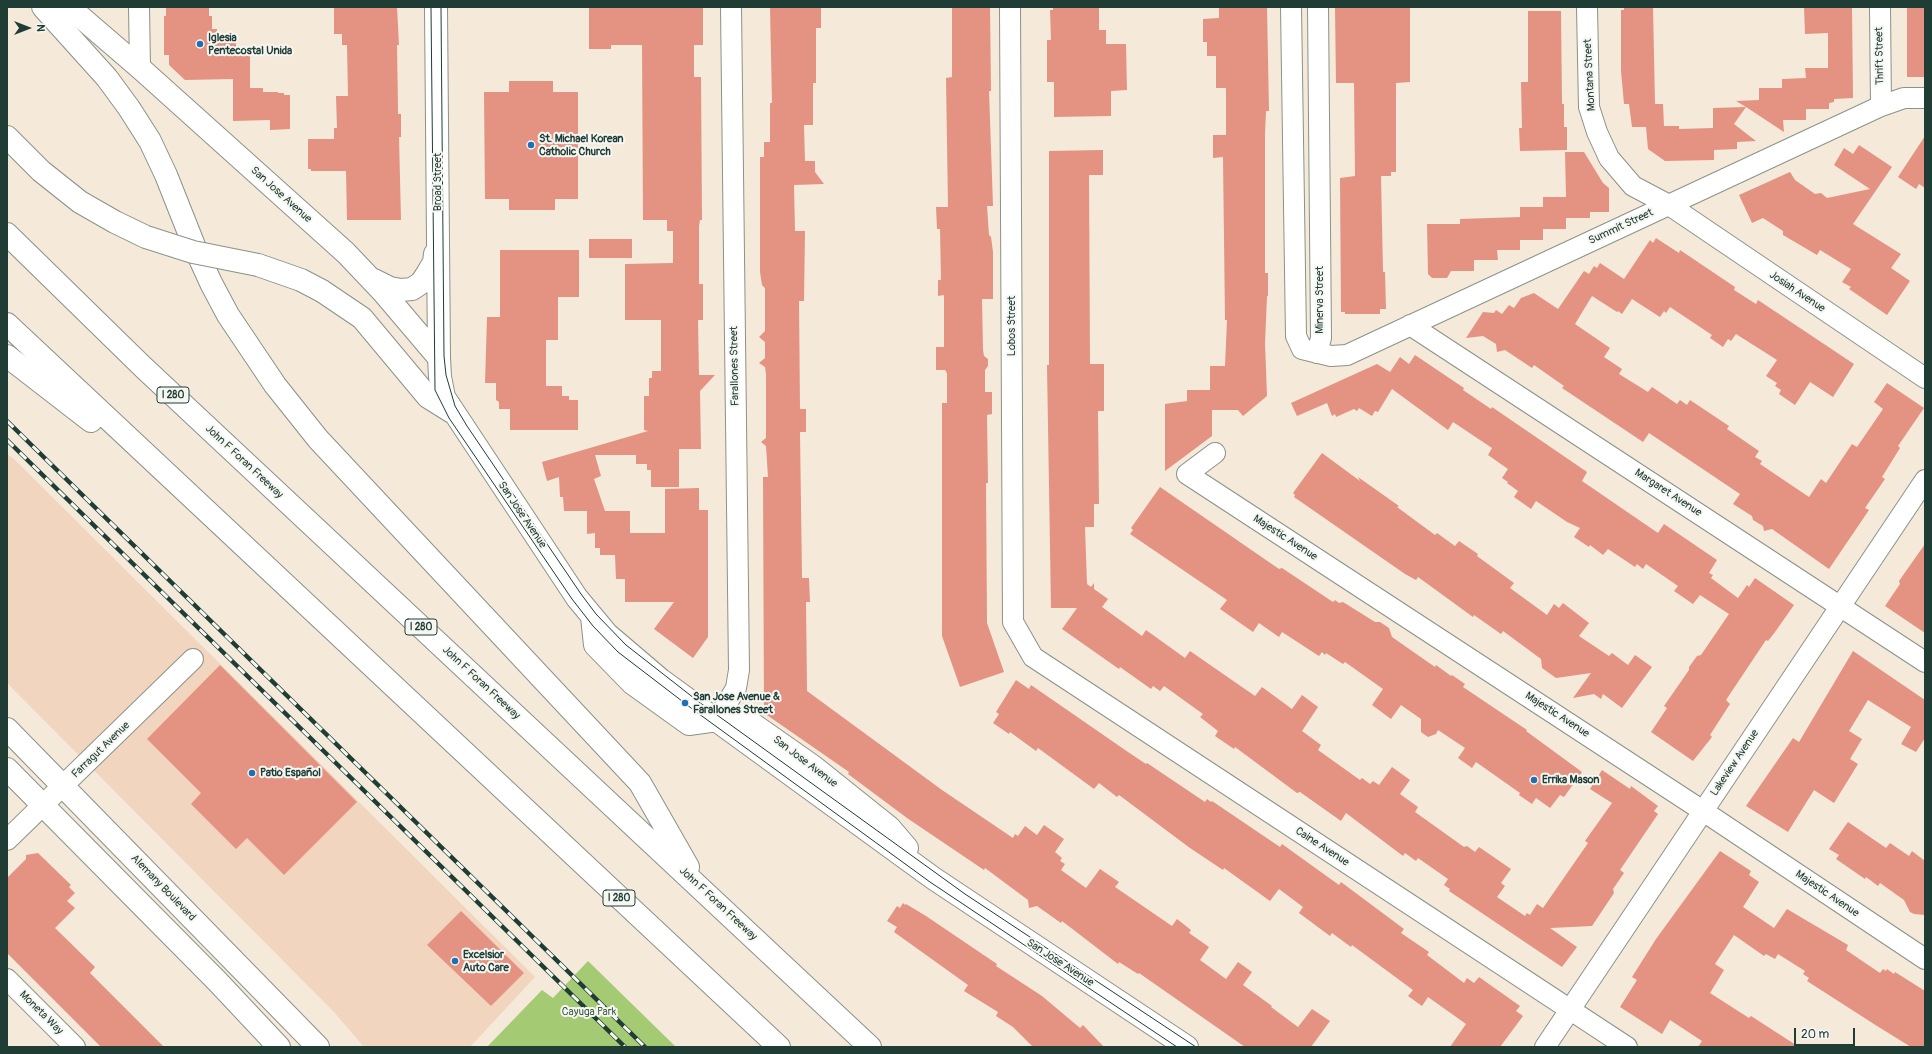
<!DOCTYPE html>
<html>
<head>
<meta charset="utf-8">
<style>
  body { margin:0 }
  #map { position:relative; width:1932px; height:1054px; overflow:hidden; background:#f5e9da; font-family:Pangolin,sans-serif }
  canvas { display:block }
  .frame { position:absolute; inset:0; border:8px solid #1f3d34; pointer-events:none }
  .north { position:absolute; left:8px; top:8px; width:40px; height:40px; -webkit-text-stroke:3px #f6f6f2; paint-order:stroke; rotate:90deg; font-size:11px; font-weight:700; line-height:16px; text-align:center; color:#1f3d34 }
  .north::after { content:''; display:block; margin:auto; width:14px; height:18px; background:#1f3d34; clip-path:polygon(50% 0,100% 100%,50% 72%,0 100%) }
  .scale { position:absolute; left:1794px; top:1028px; width:61px; height:18px; box-sizing:border-box; border:2px solid #1f3d34; border-top:0; padding-left:5px; font-size:12px; line-height:14px; white-space:nowrap; color:#1f3d34; -webkit-text-stroke:3px #f6f6f2; paint-order:stroke }
</style>
</head>
<body>
<div id="map">
<canvas width="1932" height="1054"></canvas>
<div class="frame"></div>
<div class="north">N</div>
<div class="scale">20 m</div>
</div>
<script>
const g = document.querySelector('canvas').getContext('2d');
g.lineJoin = 'round';
function fill(path, color) {
  g.fillStyle = color;
  g.fill(path, 'evenodd');
}
function toPath(rows) {
  const path = new Path2D();
  for (const r of rows) {
    path.moveTo(r[0], r[1]);
    for (let i = 2; i < r.length; i += 2) path.lineTo(r[i], r[i + 1]);
  }
  return path;
}
function trace(path, color, width, dash) {
  g.strokeStyle = color;
  g.lineWidth = width;
  g.lineCap = dash ? 'butt' : 'round';
  g.setLineDash(dash || []);
  g.stroke(path);
}
function write(font, color, halo, rows, align = 'center') {
  g.font = font + ' Pangolin,sans-serif';
  g.lineWidth = 4;
  g.setLineDash([]);
  g.textBaseline = 'middle';
  g.strokeStyle = halo;
  g.fillStyle = color;
  for (const [text, x, y, turn = 0] of rows) {
    g.save();
    g.translate(x, y);
    g.rotate((+turn || 0) * Math.PI / 180);
    g.textAlign = isNaN(turn) ? turn : align;
    if (halo) g.strokeText(text, 0, 0);
    g.fillText(text, 0, 0);
    g.restore();
  }
}
fill(toPath([
  [7,454,14,459,535,977,470,1047,364,1047,334,1012,7,683]
]), '#f2d5be');
fill(toPath([
  [588,961,676,1047,487,1047,542,990,553,998]
]), '#a4ca74');
fill(toPath([
  [166,7,209,7,209,16,212,16,212,29,217,29,217,37,236,37,236,55,250,55,250,88,263,88,263,92,278,92,278,93,284,93,284,95,290,95,290,129,270,130,270,120,233,121,233,79,185,80,169,65,169,55,164,55,164,16,166,16],
  [334,7,397,7,399,45,397,45,398,107,398,114,401,114,401,137,399,137,401,220,347,220,346,171,311,171,311,169,308,169,308,139,334,139,334,128,337,128,336,96,348,96,347,45,342,45,342,34,334,34],
  [589,7,703,7,703,45,694,45,694,77,701,77,702,220,700,220,699,226,699,284,703,284,703,320,698,320,699,375,715,375,700,391,701,449,679,449,679,487,651,487,651,470,647,470,647,464,636,464,636,455,595,455,601,476,594,479,605,511,630,511,630,533,665,533,665,489,699,488,699,510,708,510,708,637,693,658,654,629,674,602,625,602,625,579,616,579,615,555,600,555,600,548,595,548,595,533,587,534,587,511,564,511,563,497,560,497,559,477,547,481,542,462,648,431,644,430,644,396,649,396,649,378,652,378,652,371,661,371,661,320,625,320,625,264,673,263,673,231,667,231,667,220,643,220,642,45,611,45,611,49,589,49],
  [770,7,821,7,821,28,816,28,816,83,813,83,813,125,804,125,805,161,815,161,815,172,824,184,794,185,795,231,805,231,804,301,799,301,800,409,806,409,806,432,800,432,802,578,809,578,810,602,806,602,807,691,942,790,1013,838,1015,834,1018,836,1025,826,1037,835,1044,825,1064,839,1055,852,1062,858,1060,861,1065,864,1061,870,1086,888,1100,869,1119,882,1115,887,1172,926,1177,919,1191,930,1189,933,1209,947,1200,960,1226,979,1238,962,1252,972,1243,985,1272,1006,1271,1007,1298,1027,1312,1009,1330,1021,1311,1047,1245,1047,1139,973,1138,974,1119,962,1118,964,1062,921,1061,923,1037,906,1029,908,1028,900,985,868,984,870,907,818,848,774,849,772,764,713,763,477,768,477,766,446,761,442,766,438,766,374,765,367,759,363,765,358,765,342,759,337,765,331,765,288,762,285,760,272,760,157,764,157,764,142,770,142,770,103,772,103],
  [952,7,990,7,991,91,989,91,993,206,987,206,989,235,991,237,993,252,993,299,982,299,983,350,984,356,988,359,988,366,985,370,985,392,992,392,992,414,987,415,988,483,986,483,987,623,1004,672,960,687,942,636,942,403,947,403,947,373,945,370,936,370,936,347,944,347,944,295,938,296,938,280,941,280,940,229,937,229,936,207,948,207,946,78,952,77],
  [1053,7,1099,7,1099,30,1106,30,1106,44,1126,44,1127,90,1111,91,1111,116,1054,117,1054,82,1047,82,1047,40,1051,40,1050,10,1053,10],
  [1219,7,1267,7,1269,111,1266,111,1265,134,1265,273,1268,273,1268,296,1267,296,1265,343,1267,396,1243,416,1238,410,1212,410,1212,436,1165,471,1165,404,1187,401,1187,390,1210,390,1210,366,1225,366,1227,320,1225,320,1223,157,1213,158,1213,135,1226,135,1226,88,1216,88,1216,56,1207,56,1207,42,1203,42,1203,19,1219,18],
  [1335,7,1410,7,1410,82,1396,83,1396,172,1391,172,1391,176,1381,176,1383,272,1385,272,1386,309,1380,309,1380,314,1345,314,1345,312,1341,312,1340,178,1355,176,1354,83,1336,83],
  [1624,7,1653,7,1655,104,1663,104,1664,126,1679,126,1679,129,1713,128,1713,108,1746,107,1736,101,1759,100,1759,88,1782,88,1782,79,1806,78,1805,68,1828,68,1828,33,1805,34,1804,7,1852,7,1853,98,1834,99,1834,102,1829,103,1829,109,1806,109,1806,120,1783,120,1784,132,1746,107,1734,124,1756,141,1737,142,1737,149,1714,150,1714,160,1665,161,1648,149,1646,127,1632,127,1629,104,1624,104,1621,71,1621,10,1624,10],
  [1907,7,1925,7,1925,77,1907,77],
  [1528,11,1561,11,1562,104,1564,104,1564,127,1567,127,1567,150,1520,151,1519,128,1522,128,1521,82,1528,82],
  [509,81,553,81,553,92,578,92,578,199,555,199,555,210,509,210,509,199,485,199,484,92,509,92],
  [1925,136,1925,188,1919,184,1916,189,1898,177],
  [1859,145,1892,167,1853,224,1901,254,1891,268,1910,281,1887,315,1849,289,1851,287,1842,282,1851,269,1820,250,1817,255,1783,235,1783,231,1763,218,1752,223,1739,195,1790,172,1795,180,1815,194,1821,193,1827,198,1870,189,1834,165,1844,148,1853,154],
  [1103,150,1103,175,1089,175,1090,364,1104,364,1104,411,1098,411,1099,504,1094,504,1094,527,1085,527,1087,584,1091,587,1094,583,1094,589,1108,599,1102,607,1142,636,1146,630,1185,658,1190,651,1255,696,1262,687,1292,709,1302,695,1318,707,1302,731,1321,745,1318,750,1360,780,1362,778,1370,784,1373,781,1379,785,1392,767,1410,780,1400,794,1418,807,1415,812,1464,847,1467,846,1475,852,1479,847,1511,869,1501,883,1505,886,1497,897,1525,916,1527,913,1530,915,1537,904,1543,908,1588,843,1585,841,1612,803,1590,789,1602,770,1630,789,1631,786,1658,806,1654,811,1658,814,1620,870,1624,873,1613,889,1614,893,1592,926,1550,928,1577,947,1562,967,1449,891,1450,889,1444,885,1448,879,1418,858,1416,861,1405,853,1403,856,1346,813,1341,821,1300,792,1297,793,1235,747,1234,749,1215,736,1218,731,1200,717,1203,714,1164,686,1160,691,1153,686,1151,689,1120,667,1119,669,1062,629,1077,608,1051,608,1047,365,1049,365,1049,151],
  [1565,152,1584,152,1603,183,1609,188,1609,212,1590,212,1590,218,1566,218,1566,229,1543,229,1543,240,1520,240,1520,250,1497,250,1498,260,1474,260,1474,271,1451,271,1447,278,1432,278,1428,274,1427,224,1460,224,1460,219,1520,217,1520,207,1543,207,1543,197,1566,197],
  [1656,238,1679,253,1680,250,1735,287,1734,290,1756,304,1758,300,1854,364,1833,397,1810,382,1795,405,1779,394,1781,390,1775,386,1777,383,1766,376,1777,360,1736,334,1731,341,1728,339,1723,347,1710,338,1712,335,1670,307,1666,313,1664,311,1660,317,1632,299,1622,314,1618,311,1617,312,1592,296,1575,324,1610,348,1604,357,1622,369,1619,374,1648,392,1652,387,1677,404,1680,400,1687,405,1690,400,1729,426,1727,429,1759,451,1755,457,1762,461,1760,464,1809,497,1821,479,1826,483,1852,444,1857,447,1883,409,1874,402,1887,383,1924,408,1898,446,1900,448,1882,477,1885,479,1865,508,1869,510,1829,569,1772,529,1764,531,1763,526,1753,520,1752,516,1733,504,1740,494,1649,433,1643,442,1562,388,1564,386,1534,365,1532,368,1505,350,1497,352,1496,344,1483,336,1466,338,1483,312,1494,313,1496,310,1502,314,1509,305,1514,308,1521,298,1534,293,1558,309,1584,271,1589,274,1594,266,1597,268,1600,263,1624,279,1650,240,1653,243],
  [589,239,632,239,632,258,589,258],
  [500,250,579,250,579,297,558,297,558,340,546,340,546,386,562,386,562,396,569,396,569,400,578,400,578,430,510,430,510,409,499,409,499,402,496,400,496,383,485,383,487,317,500,317],
  [1415,355,1464,388,1463,390,1491,409,1492,407,1587,472,1582,481,1658,533,1664,524,1717,560,1709,573,1713,575,1711,578,1738,598,1747,585,1749,587,1755,578,1794,605,1775,632,1768,641,1766,640,1726,700,1730,704,1710,735,1712,737,1693,761,1651,732,1667,708,1664,706,1689,670,1689,667,1697,656,1701,655,1729,614,1700,595,1693,604,1674,591,1678,586,1646,564,1643,569,1637,564,1635,567,1608,549,1603,555,1590,545,1589,547,1574,537,1580,528,1567,522,1536,501,1531,509,1514,497,1518,491,1507,483,1508,482,1502,478,1508,469,1488,455,1492,448,1453,422,1448,430,1392,389,1378,412,1375,411,1372,416,1359,408,1357,411,1354,409,1336,417,1335,414,1332,416,1327,403,1297,416,1291,403,1377,364,1390,372,1400,357,1409,364],
  [1322,453,1360,481,1358,477,1399,506,1397,507,1435,535,1437,533,1455,546,1459,541,1478,554,1477,556,1514,583,1510,588,1547,615,1554,604,1559,608,1563,603,1589,623,1579,636,1609,656,1612,653,1628,665,1635,655,1652,667,1622,708,1603,694,1601,699,1594,694,1573,698,1591,673,1556,678,1542,668,1541,659,1503,631,1501,634,1474,615,1473,617,1418,577,1416,580,1405,574,1294,497,1295,495,1293,493],
  [1160,487,1279,569,1282,568,1333,602,1335,600,1339,603,1343,602,1375,622,1380,622,1389,628,1392,637,1435,667,1436,665,1451,676,1452,675,1465,684,1463,687,1527,730,1526,731,1582,772,1564,797,1560,795,1550,808,1536,798,1532,804,1519,795,1520,793,1476,762,1472,768,1458,758,1465,748,1438,730,1436,734,1428,737,1421,732,1421,719,1401,705,1391,719,1372,705,1383,689,1345,662,1343,664,1326,653,1325,655,1322,652,1319,656,1282,632,1279,637,1259,623,1253,632,1220,609,1227,600,1130,534,1133,530,1131,528],
  [1925,544,1925,633,1885,606,1900,584,1899,581],
  [1853,651,1925,700,1925,738,1916,752,1901,744,1911,727,1868,700,1849,731,1862,739,1850,759,1858,764,1834,803,1814,790,1788,832,1746,806,1793,738,1799,742],
  [220,665,357,802,284,875,247,838,236,849,191,804,201,793,147,739],
  [1016,680,1029,689,1031,685,1128,752,1146,764,1147,763,1205,802,1207,799,1211,802,1212,801,1280,847,1282,844,1339,885,1341,882,1404,929,1401,933,1429,952,1427,955,1464,983,1467,978,1474,983,1479,977,1520,1006,1516,1011,1523,1016,1500,1047,1450,1047,1466,1024,1428,997,1422,1006,1408,996,1413,990,1352,945,1351,947,1332,933,1330,936,1299,913,1303,907,1279,889,1270,901,1224,868,1223,870,1190,848,1119,795,1117,797,1099,783,1094,789,1038,748,1036,751,1010,732,1009,734,993,723,999,714,996,712],
  [1848,822,1886,848,1890,843,1909,856,1912,851,1925,861,1925,915,1914,914,1910,912,1904,900,1880,883,1878,886,1866,877,1865,879,1836,859,1839,855,1829,849],
  [1720,851,1751,871,1749,875,1759,882,1743,907,1774,928,1787,909,1848,945,1846,950,1880,973,1883,969,1886,971,1887,969,1894,974,1895,972,1925,991,1925,1047,1911,1047,1877,1026,1807,981,1809,978,1803,974,1805,971,1778,954,1775,959,1766,954,1764,956,1734,935,1715,964,1724,970,1710,993,1749,1018,1751,1016,1799,1047,1698,1047,1702,1041,1670,1020,1662,1034,1620,1007,1637,980,1632,977,1656,939],
  [38,853,71,885,69,887,75,893,67,901,75,908,55,928,95,967,90,973,164,1047,101,1047,7,953,7,878,26,859,26,855],
  [903,903,905,905,906,904,926,916,997,964,996,966,1042,996,1080,1028,1083,1025,1104,1047,1033,1047,1013,1027,996,1016,998,1012,964,991,968,985,894,932,897,927,887,921,897,906,900,908],
  [461,911,524,973,491,1006,427,945]
]), '#e49281');
const street = toPath([
  [139,7,140,68],
  [1010,7,1013,622,1033,657,1627,1047],
  [1291,7,1296,336,1302,349,1331,356,1347,355,1881,106,1904,98,1925,98],
  [1587,7,1589,107,1597,132,1609,158,1633,186,1669,205,1925,378],
  [1880,7,1881,106],
  [1410,325,1925,662],
  [1317,353,1321,338,1318,7],
  [1215,453,1187,474,1703,811,1925,959],
  [717,720,736,688,739,670,731,7],
  [7,840,193,659],
  [7,979,75,1047],
  [1545,1047,1925,480]
]);
const secondary = toPath([
  [69,7,140,68,346,253,383,292,439,358],
  [436,7,439,358,440,377,444,397,577,598,607,634,661,680,933,878,1187,1047],
  [7,137,41,171,80,202,115,222,146,237],
  [258,265,301,280,322,291,362,318,428,397,452,412],
  [374,280,390,288,401,290,412,289,421,283,427,274,434,262,435,254],
  [592,617,595,645,632,683,689,724,717,720,747,720,814,767,889,827,907,848]
]);
const primary = toPath([
  [7,729,318,1047],
  [7,769,217,981,279,1047]
]);
const highway = toPath([
  [43,7,107,78,129,108,150,141,166,175,195,248,211,283,228,315,275,385,318,439,640,783,688,867],
  [7,234,143,367,870,1047],
  [7,324,779,1047],
  [7,356,91,421]
]);
trace(street, '#8a9387', 22);
trace(secondary, '#8a9387', 24);
trace(primary, '#8a9387', 24);
trace(highway, '#8a9387', 24);
trace(street, '#fff', 20);
trace(secondary, '#fff', 22);
trace(primary, '#fff', 22);
trace(highway, '#fff', 22);
trace(toPath([
  [431,7,435,390,449,418,572,599,593,626,618,652,695,711,930,882,1177,1047],
  [441,7,444,356,446,375,455,406,467,426,581,594,596,614,626,645,699,702,965,894,1196,1047]
]), '#1f3d34', 1);
const rail = toPath([
  [7,421,645,1047],
  [7,440,625,1047]
]);
trace(rail, '#1f3d34', 4.5);
trace(rail, '#f6f6f2', 3, [9]);
const secondaryBridge = toPath([
  [146,237,193,252,258,265]
]);
trace(secondaryBridge, '#8a9387', 24, []);
trace(secondaryBridge, '#fff', 22);
for (const [x, y, r, color] of [
  [200,44,4,"#1f6fb2"],
  [531,145,4,"#1f6fb2"],
  [685,703,4,"#1f6fb2"],
  [252,773,4,"#1f6fb2"],
  [1534,780,4,"#1f6fb2"],
  [455,961,4,"#1f6fb2"]
]) {
  const dot = new Path2D();
  dot.arc(x, y, r, 0, 2 * Math.PI);
  g.fillStyle = color;
  g.fill(dot);
  trace(dot, '#f6f6f2', 1.5);
}
for (const [x, y, w] of [
  [173,395,32],
  [421,627,32],
  [619,898,32]
]) {
  const box = new Path2D();
  box.roundRect(x - w / 2, y - 8, w, 16, 3);
  g.fillStyle = '#f6f6f2';
  g.fill(box);
  trace(box, '#1f3d34', 1);
}
write('bold 10px', '#1f3d34', null, [
  ["I 280",173,395],
  ["I 280",421,627],
  ["I 280",619,898]
]);
write('bold 11px', '#1f3d34', '#f6f6f2', [
  ["Iglesia",208,38],
  ["Pentecostal Unida",208,51],
  ["St. Michael Korean",539,139],
  ["Catholic Church",539,152],
  ["San Jose Avenue &",693,697],
  ["Farallones Street",693,710],
  ["Patio Español",260,773],
  ["Errika Mason",1542,780],
  ["Excelsior",463,955],
  ["Auto Care",463,968]
], 'left');
write('11px', '#1f3d34', '#f6f6f2', [
  ["Thrift Street",1880,56,-91],
  ["Montana Street",1590,75,-93],
  ["Broad Street",438,182,-90],
  ["San Jose Avenue",281,195,42],
  ["Summit Street",1621,227,-25],
  ["Josiah Avenue",1797,292,34],
  ["Minerva Street",1320,300,-90],
  ["Lobos Street",1012,326,-90],
  ["Farallones Street",735,366,-91],
  ["John F Foran Freeway",244,462,43],
  ["Margaret Avenue",1668,493,33],
  ["San Jose Avenue",522,515,56],
  ["Majestic Avenue",1285,538,33],
  ["John F Foran Freeway",481,683,43],
  ["Majestic Avenue",1557,715,33],
  ["Farragut Avenue",101,750,-44],
  ["San Jose Avenue",805,762,37],
  ["Lakeview Avenue",1735,763,-56],
  ["Caine Avenue",1322,847,33],
  ["Alemany Boulevard",163,888,46],
  ["Majestic Avenue",1827,894,34],
  ["John F Foran Freeway",718,904,43],
  ["San Jose Avenue",1060,963,33],
  ["Moneta Way",41,1013,45]
]);
write('11px', '#406044', '#f6f6f2', [
  ["Cayuga Park",589,1012]
]);
</script>
</body>
</html>
